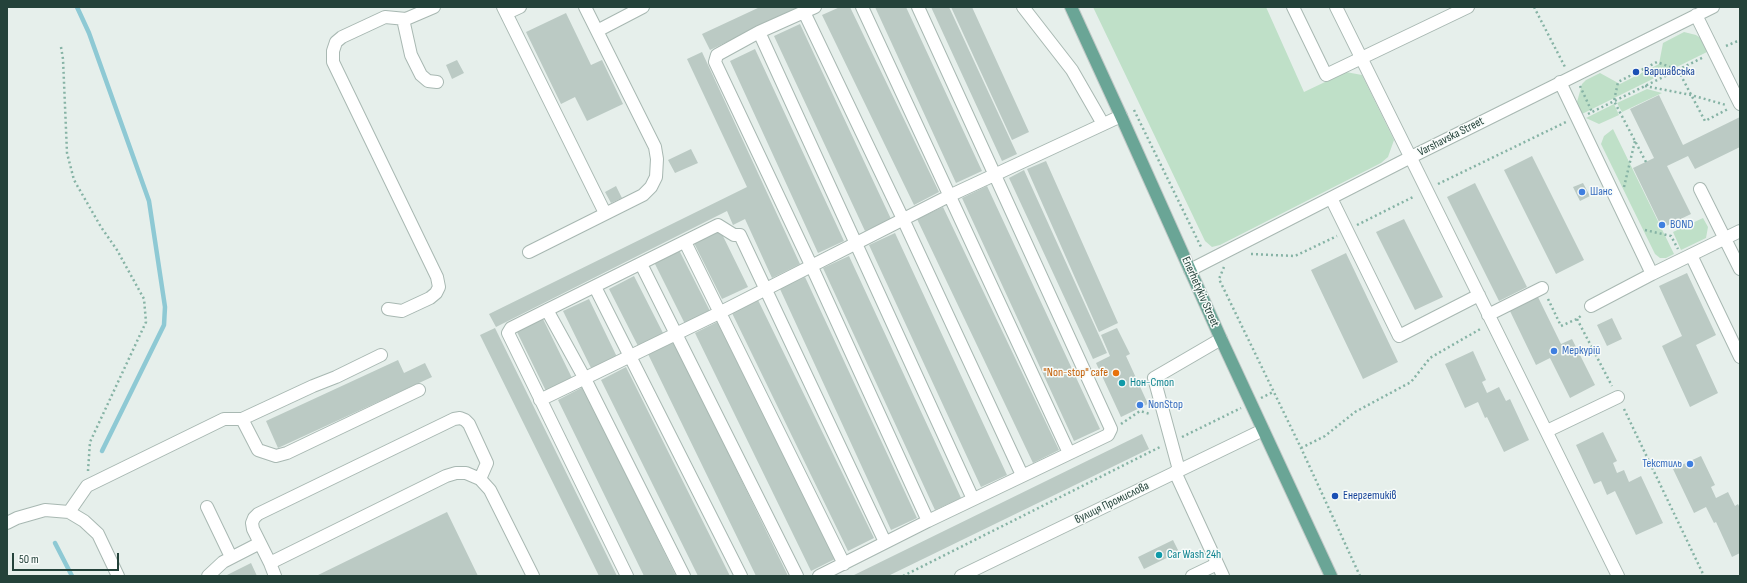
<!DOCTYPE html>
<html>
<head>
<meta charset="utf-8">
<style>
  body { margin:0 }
  #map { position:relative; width:1747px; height:583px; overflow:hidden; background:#e6efeb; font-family:"Sofia Sans Condensed",sans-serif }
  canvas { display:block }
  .frame { position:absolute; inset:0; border:8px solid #24423a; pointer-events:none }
  .scale { position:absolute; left:12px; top:553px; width:107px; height:18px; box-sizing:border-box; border:2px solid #24423a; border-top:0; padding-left:5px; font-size:12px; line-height:14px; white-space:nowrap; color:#24423a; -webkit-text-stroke:3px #f7fbf9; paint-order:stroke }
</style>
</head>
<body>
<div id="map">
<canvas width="1747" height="583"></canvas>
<div class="frame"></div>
<div class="scale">50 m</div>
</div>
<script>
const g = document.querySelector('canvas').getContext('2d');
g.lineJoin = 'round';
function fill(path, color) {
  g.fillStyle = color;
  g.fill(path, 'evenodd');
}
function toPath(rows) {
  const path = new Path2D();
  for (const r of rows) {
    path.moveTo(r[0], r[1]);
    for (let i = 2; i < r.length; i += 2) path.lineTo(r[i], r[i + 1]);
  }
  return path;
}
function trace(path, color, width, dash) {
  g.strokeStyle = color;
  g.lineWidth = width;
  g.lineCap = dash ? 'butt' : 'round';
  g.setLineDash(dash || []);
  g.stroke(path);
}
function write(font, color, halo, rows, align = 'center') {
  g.font = font + ' "Sofia Sans Condensed",sans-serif';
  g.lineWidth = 3;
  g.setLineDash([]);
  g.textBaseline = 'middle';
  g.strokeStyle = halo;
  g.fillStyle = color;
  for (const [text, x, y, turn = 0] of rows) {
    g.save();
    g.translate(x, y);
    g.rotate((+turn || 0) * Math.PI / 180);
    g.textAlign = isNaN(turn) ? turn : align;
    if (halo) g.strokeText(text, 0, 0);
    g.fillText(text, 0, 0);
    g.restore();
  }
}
fill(toPath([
  [1093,7,1266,7,1304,92,1346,72,1362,75,1394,140,1388,157,1381,163,1220,245,1212,247,1205,241],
  [1684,32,1696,35,1702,39,1709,51,1582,114,1577,102,1582,84,1586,80,1600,73,1620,84,1659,64,1663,43],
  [1647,89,1662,93,1622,112,1617,103],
  [1614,104,1619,115,1599,124,1586,118],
  [1613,129,1674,254,1666,258,1660,258,1655,254,1601,144,1604,136],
  [1703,218,1708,227,1706,238,1681,250,1673,232]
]), '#bfe0c8');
trace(toPath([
  [77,7,89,33,149,201,165,307,164,325,102,451],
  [55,543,72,576]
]), '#8ec9d4', 4.5);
fill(toPath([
  [760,7,800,7,710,50,702,34],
  [840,7,850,7,939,192,914,205,822,15],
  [875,7,906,7,982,171,956,183],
  [931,7,949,7,1017,154,1002,161],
  [951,7,972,7,1029,132,1012,140],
  [566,13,591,65,602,60,623,104,587,121,575,97,561,104,526,32],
  [800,24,891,219,865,231,774,36],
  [755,49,844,241,818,253,730,61],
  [702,52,800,264,772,278,745,219,733,225,727,211,496,327,489,314,747,187,687,59],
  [457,60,464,73,452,79,446,65],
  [1659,95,1683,145,1740,117,1740,147,1695,169,1688,156,1667,166,1691,214,1662,228,1633,168,1654,158,1630,109],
  [691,149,698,163,675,173,668,160],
  [1532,156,1584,260,1556,274,1504,170],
  [1046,161,1118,323,1099,332,1027,169],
  [1024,170,1107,353,1093,359,1009,178],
  [1475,183,1527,287,1499,301,1447,197],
  [1583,183,1590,196,1580,201,1573,187],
  [616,186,622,198,611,203,605,192],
  [987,186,1100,429,1074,441,962,198],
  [943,207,1059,450,1033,463,917,219],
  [1404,219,1443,297,1415,310,1376,232],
  [720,230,748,287,722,299,694,243],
  [895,233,1007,475,981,487,869,245],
  [679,250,710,311,685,324,654,262],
  [1346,253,1398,362,1363,379,1311,270],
  [849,256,961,498,935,510,823,268],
  [1687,273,1716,335,1696,345,1718,393,1690,407,1662,346,1682,336,1659,286],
  [634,276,663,333,638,346,609,289],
  [805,277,917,518,891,530,780,289],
  [1537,295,1561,344,1572,339,1595,385,1570,398,1550,358,1536,365,1509,309],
  [589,299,617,357,592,370,563,311],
  [758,300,874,538,848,551,732,313],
  [1612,318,1622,339,1607,346,1597,325],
  [543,319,572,378,546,391,517,332],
  [721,320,837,558,811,571,695,333],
  [495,328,617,576,599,576,480,335],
  [1117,328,1130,354,1126,356,1148,404,1121,417,1096,363,1110,356,1101,335],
  [674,341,788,576,756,576,648,354],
  [1473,351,1486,380,1482,382,1487,393,1499,387,1506,401,1510,399,1529,440,1504,452,1487,417,1485,418,1478,402,1465,408,1445,364],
  [398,360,404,373,425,363,432,377,278,448,266,421],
  [626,367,730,576,698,576,601,380],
  [583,387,676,576,644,576,558,400],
  [1603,432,1617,461,1613,463,1617,473,1624,470,1629,482,1641,476,1663,523,1636,535,1615,491,1607,495,1601,481,1594,484,1576,445],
  [1142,434,1149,449,888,576,852,576],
  [1701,456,1715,485,1711,487,1716,498,1728,492,1735,506,1738,504,1740,508,1740,553,1732,557,1716,522,1714,523,1706,507,1694,513,1673,469],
  [447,512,478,576,316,576],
  [1173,540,1179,552,1144,569,1138,557],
  [251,563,257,576,225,576]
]), '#bbcac4');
const minor = toPath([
  [503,7,605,213],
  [815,7,759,32,717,55,715,62,811,265,928,521,1108,435,1111,429,918,7],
  [862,7,1069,453],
  [1023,7,1072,70,1103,124],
  [1293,7,1326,75,1468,7],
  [1336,7,1618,576],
  [804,12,903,219,1022,475],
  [507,13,520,7],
  [1696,15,1740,104],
  [403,19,411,55,421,75,428,81,437,82],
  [597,31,643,7],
  [759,32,973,499],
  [1560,82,1652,274],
  [1700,189,1740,269],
  [1331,198,1399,336,1479,295],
  [685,242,844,564],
  [529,252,643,195,651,187,656,177,657,159,655,147,585,7],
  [1691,255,1740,357],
  [641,264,797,576],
  [1190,270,1411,157,1713,7],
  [595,287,741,576],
  [1591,306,1652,274,1740,231],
  [388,309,402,311,430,298,436,293,439,287,437,277,333,62,333,51,336,42,342,37,385,17,406,19,434,7],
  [547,310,585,379,684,576],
  [1488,315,1542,288],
  [540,400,719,313,949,196,1121,116],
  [242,419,258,450,276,456,287,453,419,390],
  [1547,431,1618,397],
  [1179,470,1154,378,1221,339],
  [1175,472,1223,576],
  [480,479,487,463,469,424,465,420,460,418,454,419,258,514,254,518,252,523,253,529,270,563,446,476,456,473,466,473,480,479,490,490,533,576],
  [207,507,231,557],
  [69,512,87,486,224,419,242,419,313,386,336,377,381,355],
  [7,523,17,518,45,510,69,512,84,521,98,534,118,576],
  [270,563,275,576],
  [208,576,223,562,260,543],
  [627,576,508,333,511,328,547,310,718,225,734,235,740,235,885,542],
  [819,576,928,521],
  [961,576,1263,430],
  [1192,576,1217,564]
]);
const major = toPath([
  [1071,7,1121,116,1221,339,1331,576]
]);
trace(minor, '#a8b8b2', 14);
trace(major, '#c2cac8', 14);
trace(toPath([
  [1534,7,1565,67],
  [1726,46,1740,40],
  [61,47,63,59,67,153,74,180,101,227,117,250,144,299,146,322,90,442,88,471],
  [1580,86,1592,112],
  [1645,86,1691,95,1726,105],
  [1134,110,1202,249],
  [1588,114,1704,57],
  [1646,162,1614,101,1618,82,1657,62,1678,70,1705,121,1728,109],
  [1438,184,1566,122],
  [1624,187,1635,141],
  [1357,225,1415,196],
  [1645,230,1671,236,1678,249],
  [1251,254,1295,256,1337,236],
  [1224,267,1219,279,1301,448,1360,576],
  [1548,299,1561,326,1577,319,1582,315],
  [1577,319,1612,386],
  [1261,398,1273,392],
  [1624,409,1704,576],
  [1121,424,1140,411,1150,414],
  [1182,437,1241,408],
  [1301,448,1325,436,1355,412,1411,382,1430,358,1482,328],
  [903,576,1160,447]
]), '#86b3a5', 2.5, [2, 3]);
trace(minor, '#fff', 12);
trace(major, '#6aa596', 12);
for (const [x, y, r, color] of [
  [1636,72,4,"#1a4fb4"],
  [1582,192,4,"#3f7fe0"],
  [1662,225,4,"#3f7fe0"],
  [1554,351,4,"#3f7fe0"],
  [1116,373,4,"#e8710a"],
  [1122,383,4,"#0f9aa8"],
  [1140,405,4,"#3f7fe0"],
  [1690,464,4,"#3f7fe0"],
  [1335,496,4,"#1a4fb4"],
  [1159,555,4,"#0f9aa8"]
]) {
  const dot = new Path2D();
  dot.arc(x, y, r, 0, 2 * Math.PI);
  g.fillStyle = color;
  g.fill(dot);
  trace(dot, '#f7fbf9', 1.5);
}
write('12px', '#164399', '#f7fbf9', [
  ["Варшавська",1644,72],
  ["Енергетиків",1343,496]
], 'left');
write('12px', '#24423a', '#f7fbf9', [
  ["Varshavska Street",1451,137,-27],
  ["Enerhetykiv Street",1200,292,66],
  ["вулиця Промислова",1112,503,-26]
]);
write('12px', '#366cbe', '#f7fbf9', [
  ["Шанс",1590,192],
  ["BOND",1670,225],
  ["Меркурій",1562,351],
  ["NonStop",1148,405],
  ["Текстиль",1682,464,"right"]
], 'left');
write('12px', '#c56008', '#f7fbf9', [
  ["\"Non-stop\" cafe",1108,373]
], 'right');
write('12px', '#0d838f', '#f7fbf9', [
  ["Нон-Стоп",1130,383],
  ["Car Wash 24h",1167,555]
], 'left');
</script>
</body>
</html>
